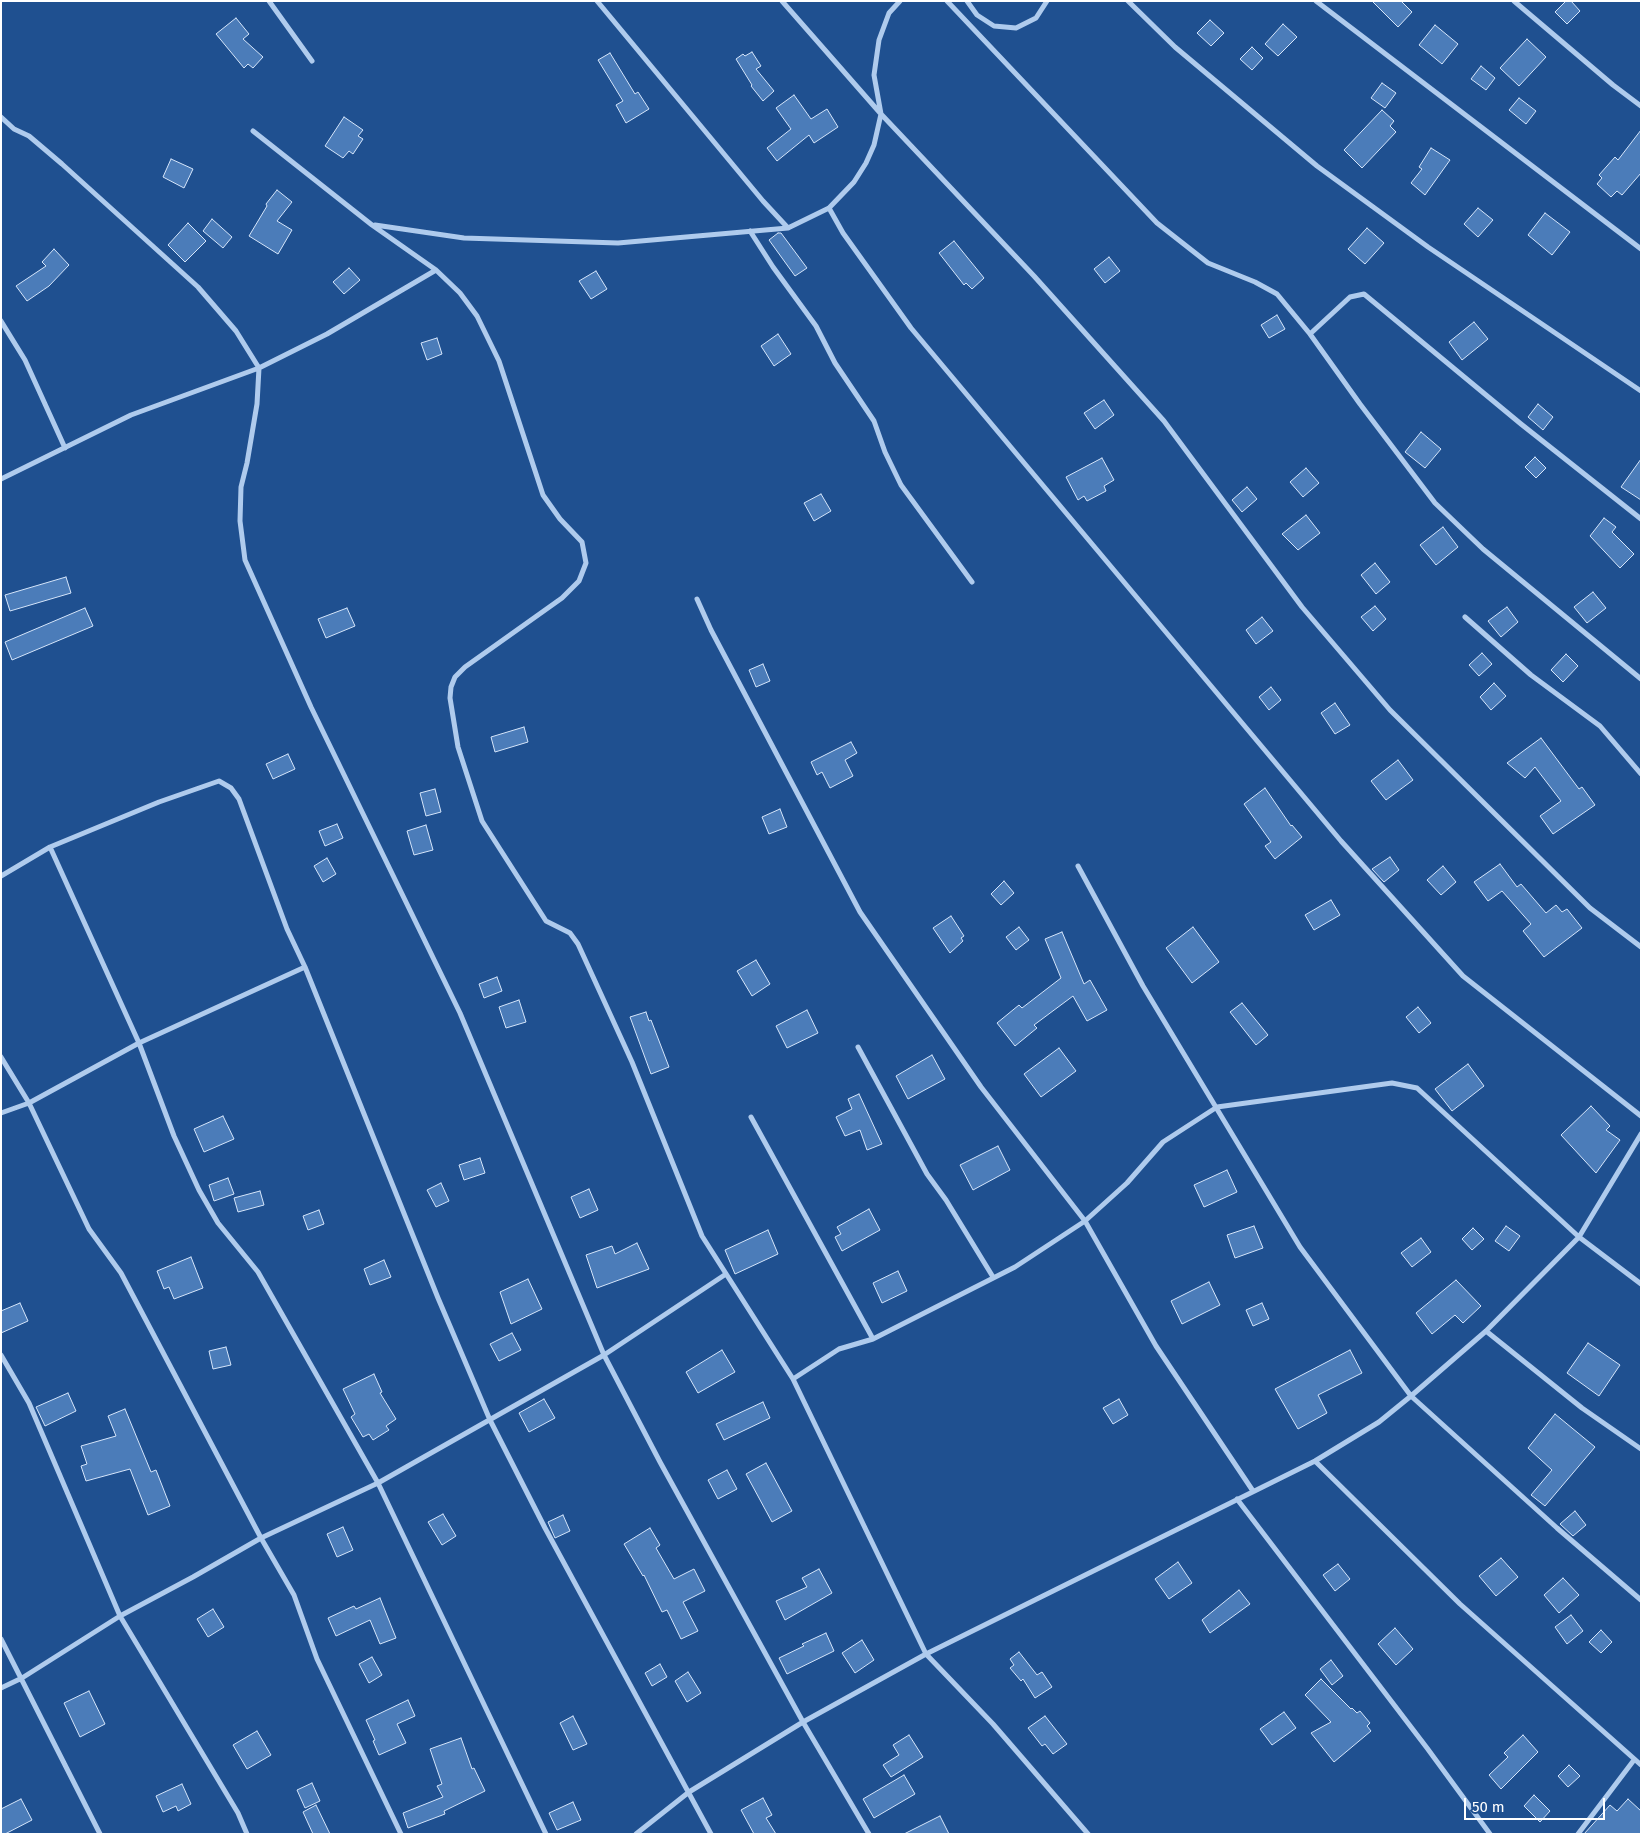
<!DOCTYPE html>
<html>
<head>
<meta charset="utf-8">
<style>
  body { margin:0 }
  #map { position:relative; width:1642px; height:1835px; overflow:hidden; background:#1f5090; font-family:"Fira Sans",sans-serif }
  canvas { display:block }
  .frame { position:absolute; inset:0; border:2px solid #fff; pointer-events:none }
  .scale { position:absolute; left:1464px; top:1798px; width:141px; height:22px; box-sizing:border-box; border:2px solid #fff; border-top:0; padding-left:6px; font-size:15px; line-height:18px; white-space:nowrap; color:#fff; -webkit-text-stroke:4px #1f5090; paint-order:stroke }
</style>
</head>
<body>
<div id="map">
<canvas width="1642" height="1835"></canvas>
<div class="frame"></div>
<div class="scale">50 m</div>
</div>
<script>
const g = document.querySelector('canvas').getContext('2d');
g.lineJoin = 'round';
function fill(path, color) {
  g.fillStyle = color;
  g.fill(path, 'evenodd');
}
function toPath(rows) {
  const path = new Path2D();
  for (const r of rows) {
    path.moveTo(r[0], r[1]);
    for (let i = 2; i < r.length; i += 2) path.lineTo(r[i], r[i + 1]);
  }
  return path;
}
function trace(path, color, width, dash) {
  g.strokeStyle = color;
  g.lineWidth = width;
  g.lineCap = dash ? 'butt' : 'round';
  g.setLineDash(dash || []);
  g.stroke(path);
}
const building = toPath([
  [1372,1,1401,1,1412,12,1398,27,1372,1],
  [1566,1,1571,1,1580,11,1567,24,1555,12,1566,1],
  [236,18,249,34,243,39,263,57,253,68,248,64,244,68,216,34,236,18],
  [1210,20,1224,33,1211,46,1197,33,1210,20],
  [1283,24,1297,37,1278,56,1265,44,1283,24],
  [1435,25,1458,44,1442,64,1419,45,1435,25],
  [1527,39,1546,57,1519,86,1500,68,1527,39],
  [1252,47,1263,58,1252,70,1240,59,1252,47],
  [752,52,761,66,756,69,774,91,763,101,751,86,752,85,736,59,743,54,745,56,752,52],
  [610,53,635,94,638,92,649,109,626,123,616,105,623,101,598,60,610,53],
  [1481,66,1495,78,1486,90,1471,79,1481,66],
  [1382,83,1396,93,1385,108,1371,98,1382,83],
  [794,95,811,119,827,109,838,127,814,143,809,135,777,161,767,148,791,129,776,108,794,95],
  [1519,98,1536,111,1526,124,1509,110,1519,98],
  [1382,110,1394,121,1390,126,1396,132,1362,168,1344,150,1382,110],
  [344,117,363,130,358,136,363,139,353,154,349,151,343,158,325,146,344,117],
  [1641,130,1641,173,1622,195,1617,191,1611,197,1597,184,1602,178,1599,175,1615,157,1618,160,1641,130],
  [1431,148,1450,160,1425,195,1411,183,1422,169,1419,167,1431,148],
  [171,159,193,169,184,188,163,177,171,159],
  [277,190,292,202,277,221,292,230,278,254,249,236,267,206,266,204,277,190],
  [1478,208,1493,220,1478,237,1464,224,1478,208],
  [1545,213,1570,232,1552,255,1528,235,1545,213],
  [212,219,232,237,223,248,203,231,212,219],
  [188,223,206,241,185,262,168,245,188,223],
  [1367,228,1384,243,1365,264,1348,249,1367,228],
  [778,233,781,233,807,268,795,276,769,240,778,233],
  [954,241,984,278,972,289,966,283,964,285,939,253,954,241],
  [54,249,69,265,49,286,27,301,16,286,46,266,42,262,54,249],
  [1109,257,1120,271,1105,283,1094,269,1109,257],
  [349,268,360,280,344,294,333,282,349,268],
  [596,271,607,289,591,299,579,281,596,271],
  [1277,315,1285,329,1269,338,1261,325,1277,315],
  [1474,322,1488,339,1462,360,1449,342,1474,322],
  [778,334,791,354,774,366,761,346,778,334],
  [437,338,442,354,427,360,421,343,437,338],
  [1104,400,1114,415,1095,429,1084,413,1104,400],
  [1538,404,1553,417,1543,430,1528,417,1538,404],
  [1421,432,1441,449,1425,468,1405,452,1421,432],
  [1535,457,1546,468,1536,478,1525,467,1535,457],
  [1102,458,1114,480,1104,486,1106,491,1087,501,1084,496,1078,500,1066,477,1102,458],
  [1641,459,1641,500,1621,487,1641,459],
  [1306,468,1319,483,1303,497,1290,482,1306,468],
  [1247,487,1257,499,1242,512,1232,500,1247,487],
  [821,494,831,511,814,521,804,503,821,494],
  [1306,515,1320,533,1298,550,1282,534,1306,515],
  [1604,518,1616,527,1612,532,1634,554,1620,568,1590,536,1604,518],
  [1443,527,1458,547,1436,565,1420,545,1443,527],
  [1375,563,1390,582,1376,594,1361,575,1375,563],
  [66,577,71,593,10,611,5,595,66,577],
  [1593,592,1606,608,1587,623,1574,607,1593,592],
  [1375,606,1386,619,1373,631,1361,617,1375,606],
  [1507,607,1518,622,1501,637,1488,621,1507,607],
  [85,608,93,626,12,660,5,642,85,608],
  [347,608,355,626,326,638,318,619,347,608],
  [1262,617,1273,631,1256,644,1246,630,1262,617],
  [1482,653,1492,664,1479,676,1469,665,1482,653],
  [1566,654,1578,666,1563,682,1551,670,1566,654],
  [763,664,770,681,756,687,749,670,763,664],
  [1494,683,1506,696,1491,710,1480,697,1494,683],
  [1271,687,1281,700,1269,710,1259,697,1271,687],
  [1335,703,1350,725,1335,734,1321,713,1335,703],
  [524,727,528,742,495,752,491,737,524,727],
  [1541,738,1579,789,1582,787,1595,805,1553,834,1540,816,1561,801,1535,767,1525,778,1507,763,1541,738],
  [851,742,857,753,845,760,853,776,830,788,822,772,817,775,811,762,851,742],
  [288,754,295,769,273,779,266,764,288,754],
  [1398,760,1413,780,1386,800,1371,781,1398,760],
  [1265,788,1291,826,1292,825,1302,837,1275,859,1265,846,1271,842,1244,804,1265,788],
  [435,789,441,812,426,816,420,793,435,789],
  [780,809,787,827,769,834,762,817,780,809],
  [337,824,343,838,325,846,319,831,337,824],
  [426,825,433,850,414,855,407,831,426,825],
  [1390,857,1399,870,1384,882,1372,869,1390,857],
  [327,858,336,874,323,882,314,866,327,858],
  [1500,864,1517,887,1521,884,1546,913,1556,905,1562,912,1567,909,1582,928,1544,957,1523,931,1531,924,1502,891,1488,901,1474,882,1500,864],
  [1443,866,1456,882,1441,895,1427,880,1443,866],
  [1004,881,1014,893,1001,905,991,894,1004,881],
  [1331,900,1340,915,1314,930,1305,915,1331,900],
  [951,916,964,936,961,938,963,941,950,953,933,928,951,916],
  [1019,927,1029,940,1016,950,1006,937,1019,927],
  [1193,927,1219,962,1192,983,1166,948,1193,927],
  [1062,932,1084,984,1090,980,1107,1010,1087,1021,1073,996,1034,1025,1037,1028,1015,1046,997,1023,1019,1005,1022,1008,1061,978,1045,939,1062,932],
  [756,960,770,984,752,996,737,971,756,960],
  [497,977,502,991,484,998,479,984,497,977],
  [519,1000,526,1022,506,1028,499,1007,519,1000],
  [1242,1003,1268,1035,1256,1045,1230,1012,1242,1003],
  [1418,1007,1431,1023,1419,1033,1406,1017,1418,1007],
  [807,1010,818,1033,787,1048,776,1026,807,1010],
  [646,1012,649,1021,651,1020,669,1067,651,1074,630,1017,646,1012],
  [1059,1048,1076,1071,1041,1097,1024,1074,1059,1048],
  [932,1055,945,1079,908,1099,896,1076,932,1055],
  [1468,1064,1484,1086,1452,1111,1435,1089,1468,1064],
  [859,1094,882,1144,867,1150,860,1130,845,1136,836,1117,852,1109,848,1099,859,1094],
  [1591,1106,1610,1126,1606,1130,1620,1140,1596,1173,1561,1135,1591,1106],
  [223,1116,234,1139,204,1152,194,1129,223,1116],
  [998,1146,1010,1170,973,1190,960,1165,998,1146],
  [480,1158,485,1173,464,1180,459,1165,480,1158],
  [1227,1170,1237,1192,1204,1207,1194,1185,1227,1170],
  [228,1178,234,1194,214,1201,209,1185,228,1178],
  [441,1183,449,1201,436,1207,427,1190,441,1183],
  [589,1189,598,1210,580,1218,571,1197,589,1189],
  [260,1191,264,1205,238,1212,234,1198,260,1191],
  [869,1209,880,1230,842,1251,835,1237,841,1234,837,1227,869,1209],
  [319,1210,324,1224,308,1230,303,1216,319,1210],
  [1254,1226,1263,1248,1235,1258,1227,1235,1254,1226],
  [1506,1226,1520,1236,1509,1251,1495,1241,1506,1226],
  [1473,1228,1484,1239,1472,1250,1462,1239,1473,1228],
  [768,1230,778,1254,735,1274,725,1250,768,1230],
  [1421,1238,1431,1252,1412,1267,1401,1253,1421,1238],
  [637,1243,649,1269,597,1288,586,1255,612,1246,615,1254,637,1243],
  [191,1257,203,1288,174,1299,169,1287,164,1289,157,1271,191,1257],
  [384,1260,391,1277,370,1285,364,1269,384,1260],
  [898,1271,907,1291,882,1303,873,1283,898,1271],
  [528,1279,542,1309,511,1324,500,1292,528,1279],
  [1456,1280,1481,1306,1463,1323,1455,1315,1432,1334,1416,1313,1456,1280],
  [1209,1282,1220,1305,1182,1324,1171,1301,1209,1282],
  [20,1303,28,1321,1,1333,1,1311,20,1303],
  [1262,1303,1269,1319,1253,1326,1246,1310,1262,1303],
  [512,1333,521,1350,499,1361,490,1344,512,1333],
  [1588,1343,1620,1365,1599,1396,1567,1373,1588,1343],
  [226,1347,231,1365,213,1369,209,1351,226,1347],
  [722,1350,735,1372,698,1393,686,1372,722,1350],
  [1350,1350,1362,1373,1318,1395,1327,1413,1298,1429,1275,1389,1350,1350],
  [374,1374,382,1392,380,1393,396,1419,386,1426,389,1430,373,1440,369,1434,363,1437,351,1417,355,1414,343,1389,374,1374],
  [68,1393,76,1411,45,1426,36,1407,68,1393],
  [544,1399,555,1418,529,1432,519,1413,544,1399],
  [1119,1399,1128,1415,1113,1424,1103,1408,1119,1399],
  [763,1402,770,1418,724,1440,716,1424,763,1402],
  [125,1409,151,1472,156,1470,170,1506,148,1515,130,1469,86,1481,81,1466,87,1464,81,1446,116,1436,108,1416,125,1409],
  [1555,1414,1595,1447,1545,1506,1531,1495,1552,1470,1528,1448,1555,1414],
  [766,1463,792,1511,772,1522,746,1474,766,1463],
  [727,1470,737,1489,718,1499,708,1480,727,1470],
  [1575,1511,1586,1525,1573,1536,1560,1524,1575,1511],
  [443,1514,456,1536,442,1545,428,1522,443,1514],
  [563,1515,570,1531,555,1538,548,1522,563,1515],
  [343,1527,353,1550,337,1557,327,1534,343,1527],
  [650,1528,660,1545,656,1548,674,1579,694,1569,705,1591,683,1602,698,1631,681,1639,667,1610,662,1612,644,1575,643,1576,624,1544,650,1528],
  [1501,1558,1518,1577,1496,1596,1479,1576,1501,1558],
  [1178,1562,1192,1583,1169,1599,1155,1579,1178,1562],
  [1338,1564,1350,1579,1335,1591,1323,1575,1338,1564],
  [819,1569,832,1593,785,1620,776,1601,807,1587,802,1578,819,1569],
  [1563,1578,1579,1595,1559,1613,1544,1595,1563,1578],
  [1239,1590,1250,1604,1210,1633,1202,1620,1239,1590],
  [380,1598,396,1638,380,1644,370,1620,336,1636,328,1618,354,1606,356,1609,380,1598],
  [213,1609,224,1627,208,1637,197,1619,213,1609],
  [1571,1615,1583,1631,1567,1644,1555,1627,1571,1615],
  [1395,1628,1413,1649,1396,1665,1378,1644,1395,1628],
  [1601,1630,1612,1642,1601,1653,1589,1642,1601,1630],
  [826,1633,834,1651,787,1674,779,1658,804,1646,802,1644,826,1633],
  [862,1640,874,1660,855,1673,842,1653,862,1640],
  [1019,1652,1037,1675,1042,1672,1052,1687,1035,1698,1023,1679,1021,1681,1010,1668,1014,1665,1010,1659,1019,1652],
  [372,1657,382,1675,369,1683,359,1664,372,1657],
  [1331,1660,1343,1676,1332,1685,1320,1669,1331,1660],
  [660,1664,667,1677,652,1686,645,1673,660,1664],
  [688,1672,701,1693,687,1702,675,1681,688,1672],
  [1321,1679,1351,1709,1352,1708,1357,1713,1360,1711,1370,1723,1367,1726,1371,1731,1334,1762,1311,1733,1331,1722,1305,1695,1321,1679],
  [89,1691,105,1724,80,1737,64,1703,89,1691],
  [408,1700,415,1716,397,1724,406,1743,379,1755,373,1741,375,1740,366,1720,408,1700],
  [1284,1712,1296,1728,1272,1745,1260,1729,1284,1712],
  [573,1716,587,1744,573,1750,560,1723,573,1716],
  [1045,1716,1067,1744,1053,1754,1045,1744,1042,1746,1028,1728,1045,1716],
  [257,1731,271,1755,247,1769,233,1745,257,1731],
  [909,1735,923,1757,891,1777,883,1765,899,1755,893,1745,909,1735],
  [1523,1735,1538,1752,1501,1789,1489,1775,1508,1757,1504,1753,1523,1735],
  [461,1738,472,1769,474,1768,485,1791,444,1811,445,1814,408,1828,403,1813,443,1797,437,1786,442,1784,430,1749,461,1738],
  [1569,1765,1580,1776,1568,1787,1558,1776,1569,1765],
  [904,1775,915,1794,874,1818,863,1799,904,1775],
  [312,1783,320,1801,305,1808,297,1790,312,1783],
  [182,1784,191,1804,178,1811,176,1806,163,1812,156,1796,182,1784],
  [1534,1795,1550,1811,1540,1822,1524,1806,1534,1795],
  [763,1798,772,1815,766,1818,776,1834,754,1834,741,1810,763,1798],
  [21,1799,32,1820,5,1834,1,1834,1,1809,21,1799],
  [1628,1799,1641,1811,1641,1834,1584,1834,1610,1805,1617,1811,1628,1799],
  [573,1802,581,1820,557,1830,549,1813,573,1802],
  [316,1805,330,1834,313,1834,303,1812,316,1805],
  [940,1816,949,1834,904,1834,940,1816]
]);
fill(building, '#4b7cb9');
trace(building, '#d5e5fa', 1);
trace(toPath([
  [269,1,312,61],
  [597,1,763,201,788,228,829,208,854,182,866,163,874,145,881,114,874,75,879,40,889,13,900,1],
  [782,1,881,114,1034,276,1164,421,1302,607,1390,710,1590,908,1641,947],
  [947,1,1157,223,1208,263,1255,282,1277,294,1310,334,1360,404,1435,503,1483,549,1641,679],
  [967,1,977,15,994,26,1016,28,1036,18,1047,1],
  [1128,1,1175,47,1317,166,1428,247,1641,391],
  [1316,1,1641,249],
  [1514,1,1613,85,1641,106],
  [1,117,14,129,29,136,62,164,198,287,236,331,259,368,257,404,247,463,241,487,240,521,245,560,311,707,460,1013,604,1355,660,1462,803,1722,869,1834],
  [253,131,372,225,436,270,460,293,477,316,499,361,543,495,560,519,582,542,586,563,579,581,562,598,465,667,455,677,451,687,450,698,458,747,482,821,546,921,570,933,578,944,632,1062,702,1236,793,1379,926,1654,993,1724,1088,1834],
  [829,208,843,233,911,328,1341,841,1463,976,1641,1116],
  [375,225,464,238,618,243,788,228],
  [750,231,773,267,816,326,835,363,874,421,885,452,901,485,972,582],
  [1,321,25,360,65,448],
  [1310,334,1350,297,1364,294,1521,424,1641,519],
  [1,479,131,415,259,368,327,334,436,270],
  [697,599,711,630,860,912,981,1087,1085,1221,1156,1346,1253,1491],
  [1465,617,1531,675,1600,726,1641,774],
  [50,847,139,1043,174,1136,199,1190,218,1223,258,1272,378,1483,546,1834],
  [1078,866,1143,986,1300,1247,1411,1396,1557,1528,1641,1600],
  [1,876,50,847,159,802,219,781,231,788,239,799,287,929,305,967,438,1298,490,1420,545,1528,711,1834],
  [858,1047,927,1174,946,1200,993,1277],
  [1,1057,29,1103,89,1229,121,1273,261,1538,294,1595,317,1659,401,1834],
  [1,1113,29,1103,139,1043,305,967],
  [751,1117,873,1339],
  [1486,1331,1582,1408,1641,1449],
  [1,1355,29,1403,120,1616,238,1813,247,1834],
  [793,1379,839,1349,873,1339,1015,1267,1085,1221,1127,1183,1163,1142,1217,1107,1392,1083,1417,1088,1579,1237,1641,1284],
  [1315,1461,1460,1604,1641,1765],
  [1237,1499,1427,1748,1490,1834],
  [1,1639,100,1834],
  [1,1688,22,1678,120,1616,193,1577,261,1538,378,1483,604,1355,726,1274],
  [636,1834,689,1792,803,1722,926,1654,1315,1461,1379,1422,1411,1396,1486,1331,1579,1237,1641,1134],
  [1578,1834,1634,1760]
]), '#afcbed', 5);
</script>
</body>
</html>
